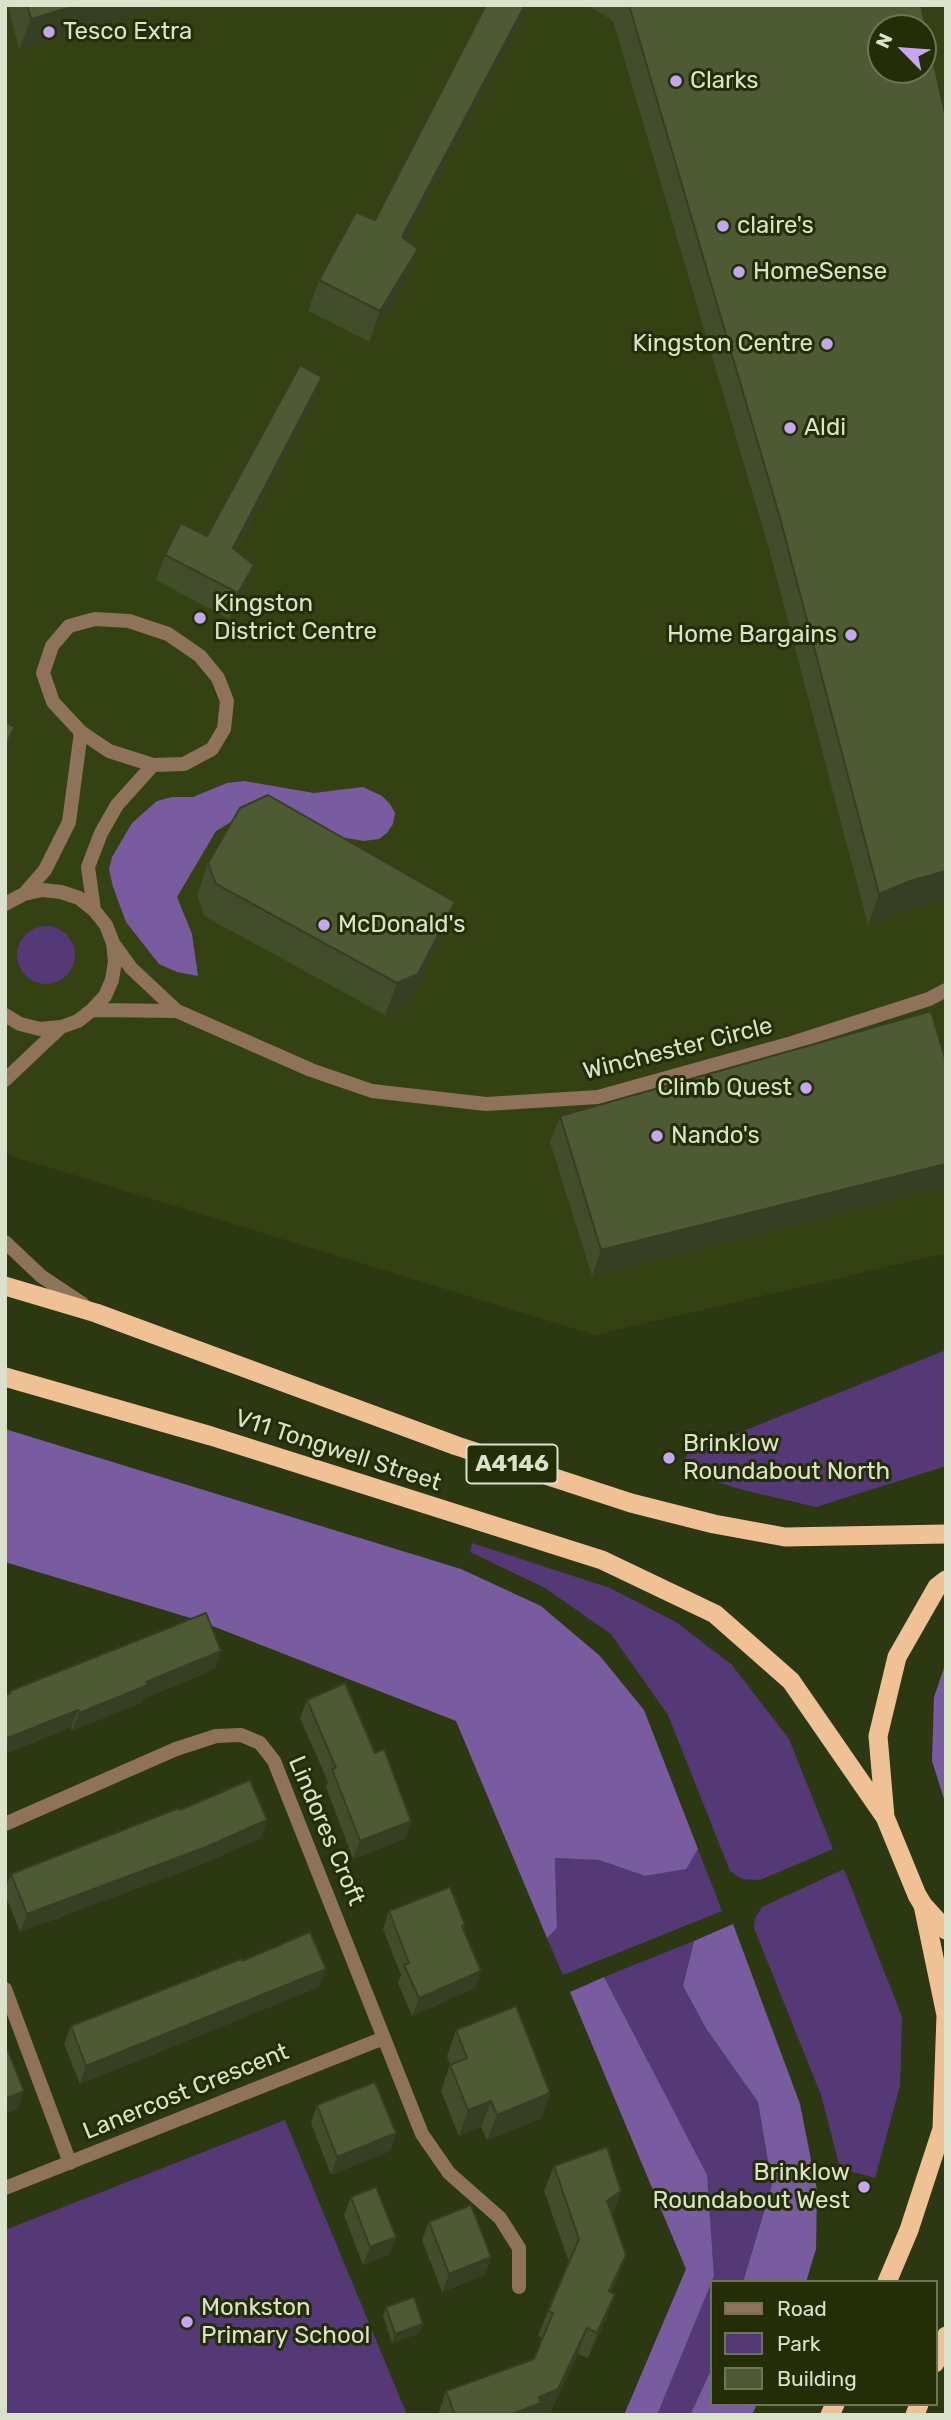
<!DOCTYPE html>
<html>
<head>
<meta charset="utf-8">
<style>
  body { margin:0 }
  #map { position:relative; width:951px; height:2420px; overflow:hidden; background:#2c3811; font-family:Rubik,sans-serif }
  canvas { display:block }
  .frame { position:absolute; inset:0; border:7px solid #dae2cc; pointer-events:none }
  .legend { position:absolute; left:710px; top:2280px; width:228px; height:126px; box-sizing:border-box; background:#232d06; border:2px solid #6c7555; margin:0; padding:9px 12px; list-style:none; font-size:21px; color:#dae2cc }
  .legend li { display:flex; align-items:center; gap:14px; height:35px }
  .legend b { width:35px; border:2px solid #6c7555 }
  .north { position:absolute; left:867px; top:14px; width:70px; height:70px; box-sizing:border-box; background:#232d06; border:2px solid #6c7555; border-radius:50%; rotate:295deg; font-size:19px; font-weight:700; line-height:28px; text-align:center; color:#dae2cc }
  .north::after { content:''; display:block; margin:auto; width:24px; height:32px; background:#c6a6f0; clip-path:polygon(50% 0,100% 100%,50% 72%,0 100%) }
</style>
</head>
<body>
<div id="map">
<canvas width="951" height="2420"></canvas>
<div class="frame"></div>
<ul class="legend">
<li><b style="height:9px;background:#8e735a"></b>Road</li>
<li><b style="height:19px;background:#553977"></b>Park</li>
<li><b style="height:19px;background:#4d5a33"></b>Building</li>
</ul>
<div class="north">N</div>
</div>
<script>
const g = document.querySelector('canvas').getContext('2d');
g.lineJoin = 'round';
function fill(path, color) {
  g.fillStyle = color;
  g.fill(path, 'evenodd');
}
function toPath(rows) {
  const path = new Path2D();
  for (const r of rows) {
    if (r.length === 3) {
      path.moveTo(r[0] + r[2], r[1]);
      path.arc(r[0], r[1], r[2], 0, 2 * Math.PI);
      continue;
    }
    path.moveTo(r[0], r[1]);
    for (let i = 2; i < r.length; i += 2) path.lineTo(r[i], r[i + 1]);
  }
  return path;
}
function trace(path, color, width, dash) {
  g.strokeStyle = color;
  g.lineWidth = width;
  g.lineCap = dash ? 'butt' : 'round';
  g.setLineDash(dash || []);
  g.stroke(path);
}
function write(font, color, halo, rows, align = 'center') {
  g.font = font + ' Rubik,sans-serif';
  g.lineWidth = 6;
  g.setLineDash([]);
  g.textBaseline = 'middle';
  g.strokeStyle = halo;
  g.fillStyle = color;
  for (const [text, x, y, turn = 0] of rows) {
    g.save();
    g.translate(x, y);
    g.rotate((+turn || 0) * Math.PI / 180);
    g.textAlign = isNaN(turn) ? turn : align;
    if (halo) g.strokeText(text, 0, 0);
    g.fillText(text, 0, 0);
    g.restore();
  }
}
fill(toPath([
  [5,5,946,5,946,1253,595,1335,5,1154],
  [881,28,923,28,923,70,881,70]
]), '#344112');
fill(toPath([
  [46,955,29],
  [946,1350,946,1466,816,1507,739,1489,681,1470,688,1453],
  [472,1543,610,1588,676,1622,732,1665,789,1739,833,1849,760,1880,742,1879,730,1871,668,1715,611,1634,545,1588,470,1552],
  [698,1849,722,1911,563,1975,547,1938,557,1928,555,1858,599,1860,645,1876,685,1869],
  [844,1869,902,2017,900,2086,875,2178,840,2168,821,2095,754,1928,755,1918,762,1907],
  [694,1941,683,1986,707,2030,758,2102,772,2185,743,2282,711,2282,714,2276,706,2175,604,1977],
  [285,2120,407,2415,5,2415,5,2230],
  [711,2282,711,2370,690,2415,657,2415]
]), '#553977');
fill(toPath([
  [244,781,314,793,363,787,382,796,390,804,395,813,393,824,387,833,379,839,364,841,236,819,216,831,177,897,192,934,198,976,177,972,159,964,126,922,113,887,109,869,112,857,132,823,157,801,172,797,193,797,227,783],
  [5,1429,461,1569,541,1606,600,1656,644,1710,698,1849,686,1869,645,1876,599,1860,555,1858,557,1928,547,1938,456,1721,197,1620,5,1562],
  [946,1662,946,1802,945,1802,932,1761,934,1697],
  [733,1924,800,2104,817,2190,816,2249,806,2282,743,2282,772,2185,758,2102,707,2030,683,1986,694,1941],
  [604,1977,707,2175,714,2276,657,2415,624,2415,686,2269,570,1992],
  [711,2370,711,2404,757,2404,752,2415,690,2415]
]), '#795ba0');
trace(toPath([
  [95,619,129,621,168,634,200,656,218,678,227,701,224,729,212,749,184,764,153,765,109,751,81,732,53,702,43,673,52,646,69,626,95,619],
  [24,894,45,870,69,822,81,732],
  [5,904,24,894,42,890,61,892,79,898,94,910,106,925,113,943,115,961,112,980,105,996,92,1010,78,1021,61,1027,40,1029,20,1024,5,1015],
  [94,910,88,867,101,833,117,805,153,765],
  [113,943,131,968,177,1011,311,1070,372,1091,486,1104,598,1097,792,1043,929,999,946,990],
  [92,1010,177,1011],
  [5,1080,61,1027],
  [5,1242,41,1276,83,1304],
  [5,1824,176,1749,216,1736,241,1735,260,1743,274,1761,422,2134,449,2173,500,2218,519,2248,519,2287],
  [5,1989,70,2163],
  [5,2188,384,2038]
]), '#8e735a', 14);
trace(toPath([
  [5,1286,96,1313,457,1446,631,1503,714,1524,785,1537,946,1534],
  [5,1377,211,1436,602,1560,715,1614,791,1681,885,1817],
  [946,1580,937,1587,897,1657,878,1736,885,1817,917,1895,923,1905,946,1930],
  [887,2282,909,2230,942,2129,946,2015,923,1905],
  [935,2363,946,2336],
  [830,2415,835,2404],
  [915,2415,919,2404]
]), '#f1c196', 19);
fill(toPath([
  [8,5,172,5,19,50],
  [486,5,530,5,405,240,418,249,407,280,369,342,308,311,319,280,375,220],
  [587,5,921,5,946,118,946,899,899,912,868,925,769,549,613,21],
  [322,377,313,402,236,550,245,590,229,619,156,580,165,555,207,536],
  [208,863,443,934,407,1006,385,1015,204,916,197,895],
  [946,1062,592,1276,550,1142,560,1116],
  [215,1669,143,1699,141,1703,72,1731,71,1727,5,1754,5,1695,9,1693,10,1691],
  [307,1700,375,1753,411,1821,405,1839,353,1859,326,1787,328,1782,300,1718],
  [180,1810,261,1838,200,1865,20,1932,5,1894,5,1889,11,1874],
  [389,1911,465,1925,464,1929,475,1988,412,2016,398,1983,401,1975,383,1929],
  [242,1961,319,1987,80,2084,64,2044,71,2026],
  [456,2030,550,2093,541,2119,487,2140,481,2127,459,2136,441,2091,450,2065,447,2056],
  [317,2105,396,2133,390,2151,331,2175,311,2123],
  [554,2166,621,2191,612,2216,617,2281,611,2292,606,2319,588,2358,578,2354,549,2415,438,2415,446,2391,534,2359,543,2338,538,2336,548,2311,569,2262,544,2191],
  [351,2197,396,2237,389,2255,363,2265,344,2215],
  [429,2222,485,2275,442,2292,422,2240],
  [386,2307,420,2333,392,2343,383,2316]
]), '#424d2c');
fill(toPath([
  [78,5,172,5,19,50,31,19],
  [525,5,530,5,390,268,402,237],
  [418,249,407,280,369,342,380,311],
  [322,377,313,402,223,574,233,548],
  [254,565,245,590,229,619,238,593],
  [15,727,12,738,5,750,5,746],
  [946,871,946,899,899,912,868,925,879,894,910,881],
  [455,902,443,934,407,1006,385,1015,397,983],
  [946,1164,946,1187,592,1276,601,1250],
  [221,1651,215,1669,143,1699,141,1703,72,1731,79,1713,146,1682],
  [78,1710,71,1727,5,1754,5,1739],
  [267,1820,261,1838,200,1865,20,1932,27,1914],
  [411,1821,405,1839,353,1859,360,1841],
  [326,1969,319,1987,80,2084,86,2066],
  [481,1971,475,1988,412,2016,419,1998],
  [24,2091,18,2109,5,2114,5,2099],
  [550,2093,541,2119,487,2140,497,2115],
  [491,2101,481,2127,459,2136,468,2110],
  [396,2133,390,2151,331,2175,337,2157],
  [621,2191,612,2216,607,2201],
  [396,2237,389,2255,363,2265,370,2247],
  [626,2255,617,2281,600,2317,609,2291],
  [491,2257,485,2275,442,2292,449,2274],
  [615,2294,606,2319,588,2358,597,2333],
  [423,2324,420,2333,392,2343,395,2334],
  [587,2328,578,2354,549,2415,509,2415,539,2397]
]), '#363f24');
const building = toPath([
  [27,5,78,5,31,19,27,5],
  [486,5,525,5,402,237,418,249,380,311,319,280,356,212,375,220,486,5],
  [629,5,921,5,946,118,946,871,910,881,879,894,780,518,629,5],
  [881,28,923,28,923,70,881,70,881,28],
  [300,365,322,377,233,548,254,565,238,593,165,555,181,523,207,536,300,365],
  [5,722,15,727,5,746,5,722],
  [268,795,455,902,418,974,397,983,216,884,208,863,240,808,268,795],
  [931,1011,946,1062,946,1164,601,1250,560,1116,931,1011],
  [206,1613,221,1651,146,1682,148,1685,79,1713,78,1710,5,1739,5,1695,11,1693,10,1691,206,1613],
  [345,1683,375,1753,384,1749,411,1821,360,1841,332,1769,336,1768,307,1700,345,1683],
  [250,1780,267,1820,206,1847,27,1914,11,1874,179,1808,180,1810,250,1780],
  [450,1887,465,1925,462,1926,481,1971,419,1998,404,1965,409,1963,389,1911,450,1887],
  [310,1932,326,1969,86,2066,71,2026,241,1959,242,1961,310,1932],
  [516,2006,550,2093,497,2115,491,2101,468,2110,450,2065,467,2058,456,2030,516,2006],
  [8,2051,24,2091,5,2099,5,2052,8,2051],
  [375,2082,396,2133,337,2157,317,2105,375,2082],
  [607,2147,621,2191,607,2201,626,2255,609,2291,615,2294,597,2333,587,2328,558,2389,539,2397,541,2403,509,2415,455,2415,446,2391,534,2359,553,2313,548,2311,579,2239,554,2166,607,2147],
  [376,2187,396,2237,370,2247,351,2197,376,2187],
  [471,2205,491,2257,449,2274,429,2222,471,2205],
  [414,2297,423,2324,395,2334,386,2307,414,2297]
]);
fill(building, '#4d5a33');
trace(building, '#363f24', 2);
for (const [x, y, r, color] of [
  [49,32,7,"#c6a6f0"],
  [676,81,7,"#c6a6f0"],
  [723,226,7,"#c6a6f0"],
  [739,272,7,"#c6a6f0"],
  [827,344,7,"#c6a6f0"],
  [790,428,7,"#c6a6f0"],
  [200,618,7,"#c6a6f0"],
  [851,635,7,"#c6a6f0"],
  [324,925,7,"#c6a6f0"],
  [806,1088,7,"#c6a6f0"],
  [657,1136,7,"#c6a6f0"],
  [669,1458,7,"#c6a6f0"],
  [864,2187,7,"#c6a6f0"],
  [187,2322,7,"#c6a6f0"]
]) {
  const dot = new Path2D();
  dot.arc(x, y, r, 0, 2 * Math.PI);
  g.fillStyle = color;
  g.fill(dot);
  trace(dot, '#232d06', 2.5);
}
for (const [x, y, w] of [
  [512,1464,91]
]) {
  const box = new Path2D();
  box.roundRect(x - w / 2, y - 19.5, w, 39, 5);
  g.fillStyle = '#232d06';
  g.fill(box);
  trace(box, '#dae2cc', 2);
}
write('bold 23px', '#dae2cc', null, [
  ["A4146",512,1464]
]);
write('24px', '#dae2cc', '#232d06', [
  ["Tesco Extra",63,32],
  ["Clarks",690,81],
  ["claire's",737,226],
  ["HomeSense",753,272],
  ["Kingston Centre",813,344,"right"],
  ["Aldi",804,428],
  ["Kingston",214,604],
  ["District Centre",214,632],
  ["Home Bargains",837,635,"right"],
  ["McDonald's",338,925],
  ["Climb Quest",792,1088,"right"],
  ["Nando's",671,1136],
  ["Brinklow",683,1444],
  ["Roundabout North",683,1472],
  ["Brinklow",850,2173,"right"],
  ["Roundabout West",850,2201,"right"],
  ["Monkston",201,2308],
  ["Primary School",201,2336]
], 'left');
write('24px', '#dae2cc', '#232d06', [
  ["Winchester Circle",678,1049,-14],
  ["V11 Tongwell Street",338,1451,18],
  ["Lindores Croft",326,1831,67],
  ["Lanercost Crescent",186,2092,-22]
]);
</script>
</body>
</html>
